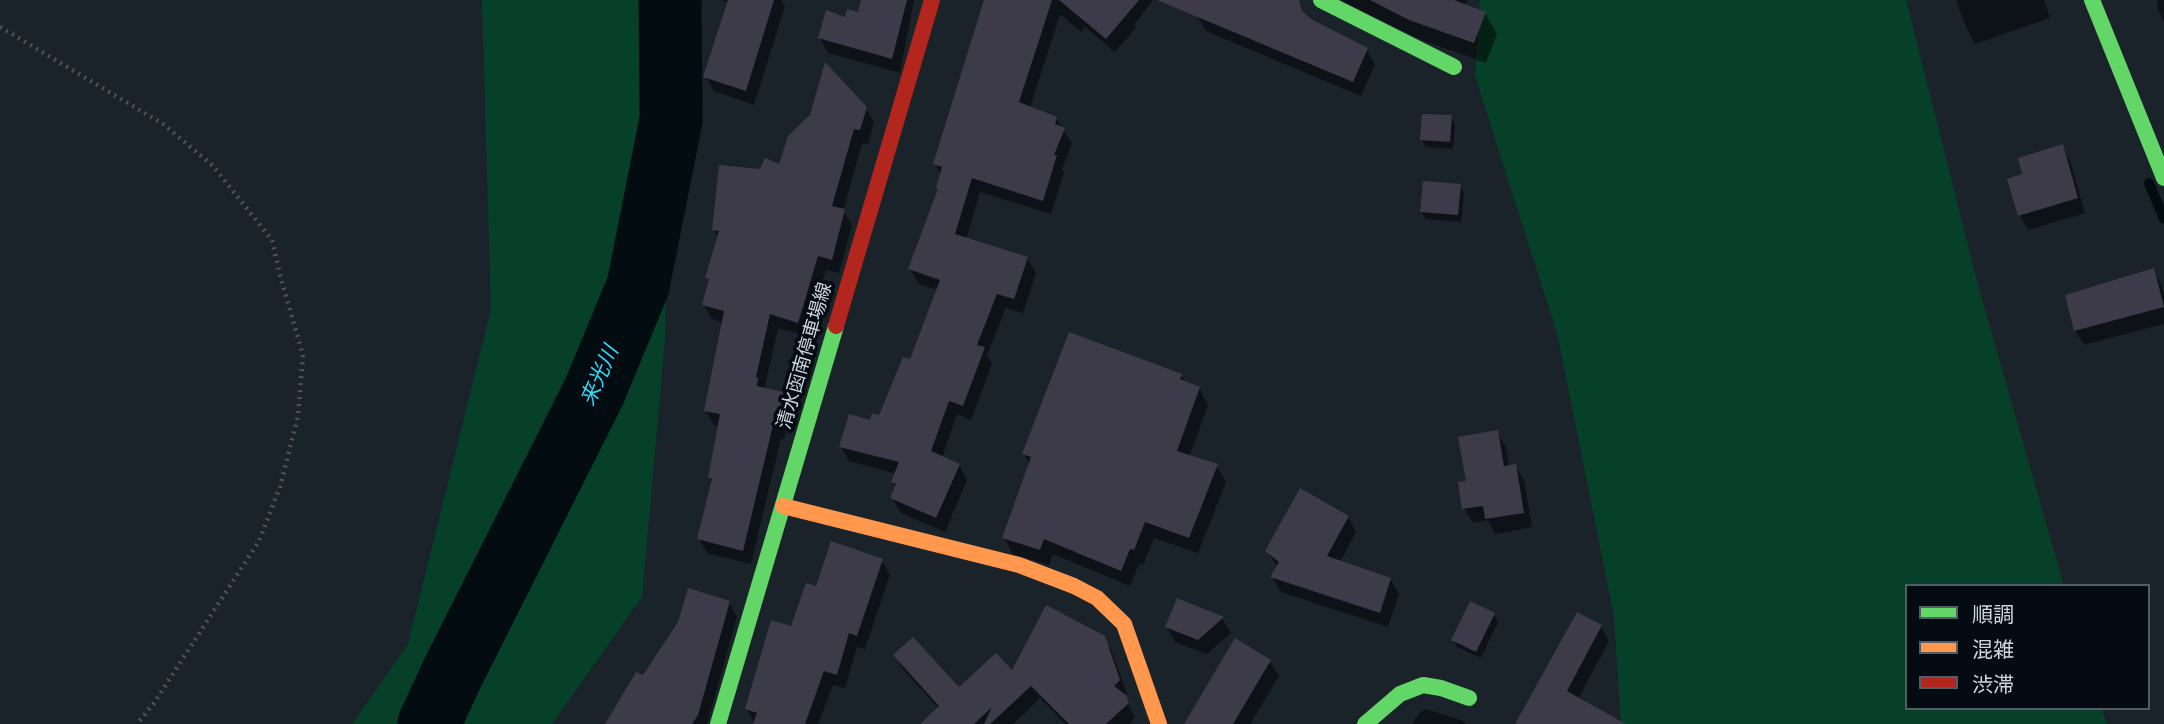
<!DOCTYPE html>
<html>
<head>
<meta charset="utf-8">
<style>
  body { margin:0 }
  #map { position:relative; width:2164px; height:724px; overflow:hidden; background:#1a222a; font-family:"PT Sans","Noto Sans JP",sans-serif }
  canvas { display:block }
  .legend { position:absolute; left:1905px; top:584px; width:245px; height:126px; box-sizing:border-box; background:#050b12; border:2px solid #555c64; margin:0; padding:9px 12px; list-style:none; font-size:21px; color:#ccd6df }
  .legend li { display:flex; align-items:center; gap:14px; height:35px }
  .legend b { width:35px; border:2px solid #555c64 }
</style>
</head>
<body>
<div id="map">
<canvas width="2164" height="724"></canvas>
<ul class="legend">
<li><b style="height:9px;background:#63d668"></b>順調</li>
<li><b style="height:9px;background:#ff974d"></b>混雑</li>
<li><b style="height:9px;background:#b3261e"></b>渋滞</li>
</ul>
</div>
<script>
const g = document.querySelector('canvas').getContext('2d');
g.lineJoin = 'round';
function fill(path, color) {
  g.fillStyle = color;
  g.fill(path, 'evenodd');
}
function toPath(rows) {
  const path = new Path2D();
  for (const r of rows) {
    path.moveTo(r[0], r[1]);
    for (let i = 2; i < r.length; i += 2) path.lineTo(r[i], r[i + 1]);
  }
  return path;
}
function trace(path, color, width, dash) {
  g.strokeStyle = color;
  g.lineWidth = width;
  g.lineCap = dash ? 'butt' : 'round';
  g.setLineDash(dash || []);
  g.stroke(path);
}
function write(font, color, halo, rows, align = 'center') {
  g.font = font + ' "PT Sans","Noto Sans JP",sans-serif';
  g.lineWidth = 7;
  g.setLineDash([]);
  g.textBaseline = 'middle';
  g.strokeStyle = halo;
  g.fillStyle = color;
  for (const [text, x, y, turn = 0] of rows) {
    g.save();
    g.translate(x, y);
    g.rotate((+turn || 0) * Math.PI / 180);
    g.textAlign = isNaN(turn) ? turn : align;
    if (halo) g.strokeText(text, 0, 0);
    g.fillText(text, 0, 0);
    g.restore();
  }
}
fill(toPath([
  [482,0,671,0,665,339,642,597,552,724,352,724,408,644,491,309],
  [1480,0,1906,0,1979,289,2064,586,1907,586,1907,708,2101,708,2107,724,1621,724,1614,617,1557,333,1475,76]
]), '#074029');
fill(toPath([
  [722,0,781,0,785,6,754,105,714,91,705,76,729,3],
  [863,0,914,0,900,73,828,53,820,38,846,20,859,14],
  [986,0,1153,0,1134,25,1136,28,1115,52,1085,27,1081,32,1060,14,1030,108,1056,118,1072,144,1062,169,1064,172,1051,214,980,192,966,239,1027,258,1036,273,1023,313,1006,308,987,355,992,364,971,420,957,414,942,458,959,465,967,480,945,532,901,513,892,498,896,488,893,482,896,474,849,461,841,447,871,422,880,417,911,361,938,290,919,284,910,269,939,190,942,175,935,164],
  [1204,0,1275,0,1310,21,1366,49,1375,64,1361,96,1206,31,1197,16],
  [1339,0,1467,0,1465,4,1485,13,1497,34,1486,63,1422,40],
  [1956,0,2044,0,2050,18,1975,44,1967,29],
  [2157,0,2164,0,2164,21,2158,10],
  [865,108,874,122,868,144,862,143,843,211,852,225,839,273,826,270,806,336,778,328,764,390,782,393,791,407,784,439,781,438,751,564,707,553,699,539,713,483,709,477,719,426,714,425,706,411,723,323,712,319,704,305,710,283,707,278,718,238,714,229,761,171,780,166],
  [1451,117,1455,124,1453,149,1426,147,1422,140],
  [2062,146,2070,161,2085,213,2028,230,2020,215,2025,176],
  [1460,186,1464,193,1461,222,1426,219,1421,212],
  [2153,270,2161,284,2164,294,2164,324,2084,345,2075,330],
  [1181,375,1186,383,1199,388,1208,405,1189,457,1217,466,1226,482,1198,553,1154,538,1143,565,1139,564,1130,586,1053,554,1049,565,1013,554,1004,538,1030,464,1024,454],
  [1497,432,1506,447,1509,467,1515,466,1524,480,1532,527,1495,534,1488,520,1473,523,1464,508,1468,482],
  [1348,517,1356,532,1340,562,1390,579,1399,594,1388,627,1281,592,1272,577,1278,568,1267,551],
  [881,560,890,575,865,649,857,647,845,688,833,685,818,724,755,724,747,709,792,628],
  [729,602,737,617,707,724,607,724],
  [1494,614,1498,622,1481,658,1457,647,1453,639],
  [1222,618,1231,633,1207,654,1175,642,1167,627],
  [1601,627,1609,641,1578,699,1605,724,1517,724],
  [1104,638,1112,652,1127,694,1125,697,1135,718,1129,724,1065,724,1040,698,1013,724,929,724,939,709,903,669,895,655,959,690,1012,673],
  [1270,662,1279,676,1250,724,1192,724],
  [1425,709,1461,720,1467,724,1412,724,1420,712]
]), '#0007');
trace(toPath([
  [2149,183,2164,219]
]), '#030d11', 10);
trace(toPath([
  [429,724,452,674,594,392,638,286,671,120,670,0]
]), '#030d11', 63);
fill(toPath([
  [728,0,774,0,746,91,703,77],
  [861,0,907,0,892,59,818,38,826,10,845,17,847,9,858,12],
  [984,0,1052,0,1019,102,1057,117,1055,124,1065,128,1054,155,1057,155,1043,201,972,178,955,234,1028,257,1014,299,997,294,977,345,985,347,963,406,949,401,931,451,960,464,936,518,890,498,896,484,891,482,899,462,839,447,849,414,870,420,872,413,879,415,903,357,910,359,940,280,908,269,938,189,936,188,942,167,933,164],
  [1059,0,1139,0,1106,39],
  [1157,0,1299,0,1302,11,1311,19,1368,48,1353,82],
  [1370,0,1454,0,1486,12,1474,43,1409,20],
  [825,62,867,107,860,130,854,129,832,206,845,209,832,260,818,256,798,323,770,314,756,377,758,378,757,386,783,392,777,425,773,425,743,551,697,539,712,479,708,478,720,414,704,411,724,311,702,305,709,279,705,278,719,231,712,230,719,165,760,169,765,158,779,164,788,136,810,115],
  [1422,114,1452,115,1450,142,1420,140],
  [2063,144,2078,198,2018,216,2007,179,2022,174,2018,158],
  [1423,181,1461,184,1458,215,1420,212],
  [2154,268,2164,307,2074,331,2065,295],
  [1069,332,1182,374,1180,379,1200,387,1177,451,1218,464,1189,538,1145,522,1134,550,1130,549,1121,571,1044,539,1040,550,1002,538,1031,457,1022,454],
  [1498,430,1504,466,1516,464,1524,513,1485,519,1483,506,1462,509,1458,482,1466,481,1458,437],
  [1300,488,1349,516,1327,556,1391,578,1380,613,1270,577,1279,562,1265,551],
  [831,541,883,559,857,636,849,633,837,675,824,671,805,724,753,724,757,713,745,709,771,620,791,626,806,583,816,586],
  [688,588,730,601,698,715,692,724,605,724,636,672,643,675,678,622],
  [1177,598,1224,617,1198,640,1165,627],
  [1470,601,1495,613,1476,652,1451,640],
  [1046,605,1105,636,1120,680,1114,686,1126,695,1129,703,1106,724,1069,724,1031,686,990,724,984,724,992,707,974,724,920,724,939,706,893,655,913,637,959,687,996,653,1012,670],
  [1577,612,1602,625,1567,691,1626,724,1515,724],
  [1235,638,1271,660,1233,724,1184,724]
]), '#3d3b4a');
trace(toPath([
  [0,27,163,124,213,166,272,240,281,279,303,355,298,416,280,487,259,541,154,703,137,724]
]), '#555252', 4.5, [2, 5]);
trace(toPath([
  [1321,0,1454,67],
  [2092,0,2164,178],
  [718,724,836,326],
  [1365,724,1400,694,1423,685,1441,688,1469,698]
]), '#63d668', 16);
trace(toPath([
  [783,506,1019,565,1074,586,1097,598,1124,624,1159,724]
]), '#ff974d', 16);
trace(toPath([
  [836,326,932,0]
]), '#b3261e', 16);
write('19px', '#ccd6df', '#050b12', [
  ["清水函南停車場線",805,356,-74]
]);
write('italic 21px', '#2cdffa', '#050b12', [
  ["来光川",600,376,-66]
]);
</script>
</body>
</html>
